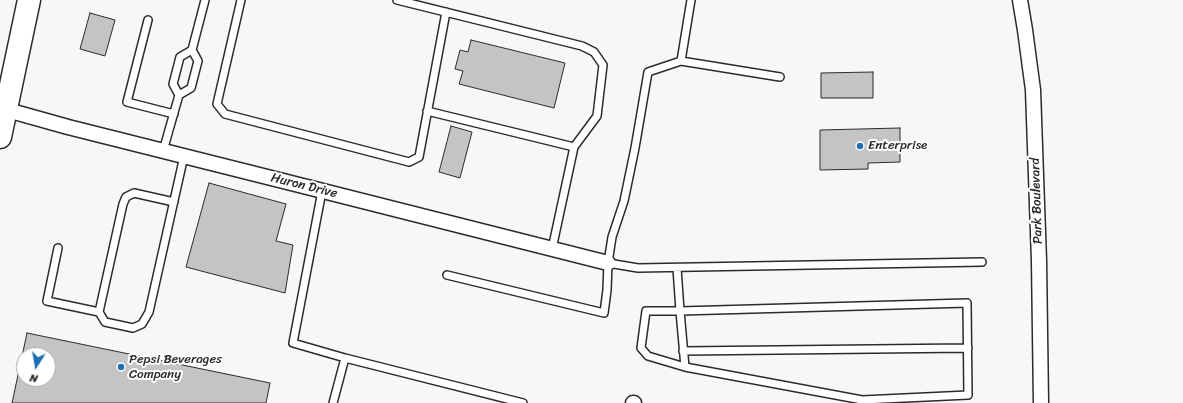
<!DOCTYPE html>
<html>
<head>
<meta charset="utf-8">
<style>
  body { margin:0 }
  #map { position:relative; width:1183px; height:403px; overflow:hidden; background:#f7f7f7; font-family:Sriracha,sans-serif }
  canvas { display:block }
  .north { position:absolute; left:16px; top:347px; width:40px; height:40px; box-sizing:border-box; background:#fff; border:1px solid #aaa; border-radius:50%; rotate:191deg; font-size:11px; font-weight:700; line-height:16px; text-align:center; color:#2b2b2b }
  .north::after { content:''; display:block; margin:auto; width:14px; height:18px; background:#1f6fb2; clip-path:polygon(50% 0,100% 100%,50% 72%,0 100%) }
</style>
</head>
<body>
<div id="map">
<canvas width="1183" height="403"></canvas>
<div class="north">N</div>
</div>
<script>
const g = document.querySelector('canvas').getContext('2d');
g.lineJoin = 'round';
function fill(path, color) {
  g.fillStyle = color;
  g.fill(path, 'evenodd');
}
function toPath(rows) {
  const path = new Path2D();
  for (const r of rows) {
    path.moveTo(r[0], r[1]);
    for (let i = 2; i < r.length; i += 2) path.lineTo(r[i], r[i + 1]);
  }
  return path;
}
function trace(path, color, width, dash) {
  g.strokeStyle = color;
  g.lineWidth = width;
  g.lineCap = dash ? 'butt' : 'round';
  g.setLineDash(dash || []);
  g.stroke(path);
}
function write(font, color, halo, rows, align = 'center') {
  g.font = font + ' Sriracha,sans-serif';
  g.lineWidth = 4;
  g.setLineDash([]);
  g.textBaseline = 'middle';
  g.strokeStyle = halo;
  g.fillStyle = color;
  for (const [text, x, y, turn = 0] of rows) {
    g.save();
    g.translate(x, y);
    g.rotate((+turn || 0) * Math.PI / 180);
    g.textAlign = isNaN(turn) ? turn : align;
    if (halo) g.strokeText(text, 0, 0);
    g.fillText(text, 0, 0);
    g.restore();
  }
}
const building = toPath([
  [90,13,115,20,105,56,80,49,90,13],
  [471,40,565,63,554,108,459,84,463,71,455,69,460,50,468,52,471,40],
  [873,72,873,98,821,98,821,73,873,72],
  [451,126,472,132,460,178,439,172,451,126],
  [900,128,900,162,868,163,868,169,820,170,820,130,900,128],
  [209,183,286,204,276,241,293,245,285,293,186,267,209,183],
  [27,333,270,383,266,403,12,403,27,333],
  [24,355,48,355,48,379,24,379,24,355]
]);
fill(building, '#c4c4c4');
trace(building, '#2b2b2b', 1);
const lane = toPath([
  [241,0,217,104,225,114,409,162,419,157,446,12],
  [397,0,582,46,594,52,603,65,597,116,574,147,552,249],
  [148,20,127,102,174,114],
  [192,50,205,0],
  [681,61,691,0],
  [427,111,574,147],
  [163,151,179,95,173,84,180,57,192,50,198,61,191,88,179,95],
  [322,191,293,343,345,358,523,403],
  [174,202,134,193,126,197,123,204,99,312,105,322,133,328,142,324,149,312,184,156],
  [58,248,47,301,99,312],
  [608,263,638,268,982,262],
  [677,268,680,311,685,367,862,400,968,395,967,303,680,311,646,311,641,348,648,356,685,367],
  [447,275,604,313,607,290,608,263,612,237,624,201,635,148,648,72,681,61,780,77],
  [683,351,968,348],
  [333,403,345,358]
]);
const street = toPath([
  [1020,0,1025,30,1033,90,1039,261,1041,403],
  [0,108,68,127,319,190,608,263],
  [633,403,634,403]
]);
const primary = toPath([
  [0,137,29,0]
]);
trace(lane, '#2b2b2b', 10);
trace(street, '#2b2b2b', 17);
trace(primary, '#2b2b2b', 25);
trace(lane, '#fff', 7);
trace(street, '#fff', 14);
trace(primary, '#fff', 22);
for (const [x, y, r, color] of [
  [860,146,4,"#1f6fb2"],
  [121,367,4,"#1f6fb2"]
]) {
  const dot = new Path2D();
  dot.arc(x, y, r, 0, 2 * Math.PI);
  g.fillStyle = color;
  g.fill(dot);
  trace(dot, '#fff', 1.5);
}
write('13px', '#2b2b2b', '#fff', [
  ["Enterprise",868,146],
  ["Pepsi Beverages",129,360],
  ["Company",129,375]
], 'left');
write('13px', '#2b2b2b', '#fff', [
  ["Huron Drive",304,186,14],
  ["Park Boulevard",1037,201,-92]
]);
</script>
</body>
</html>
